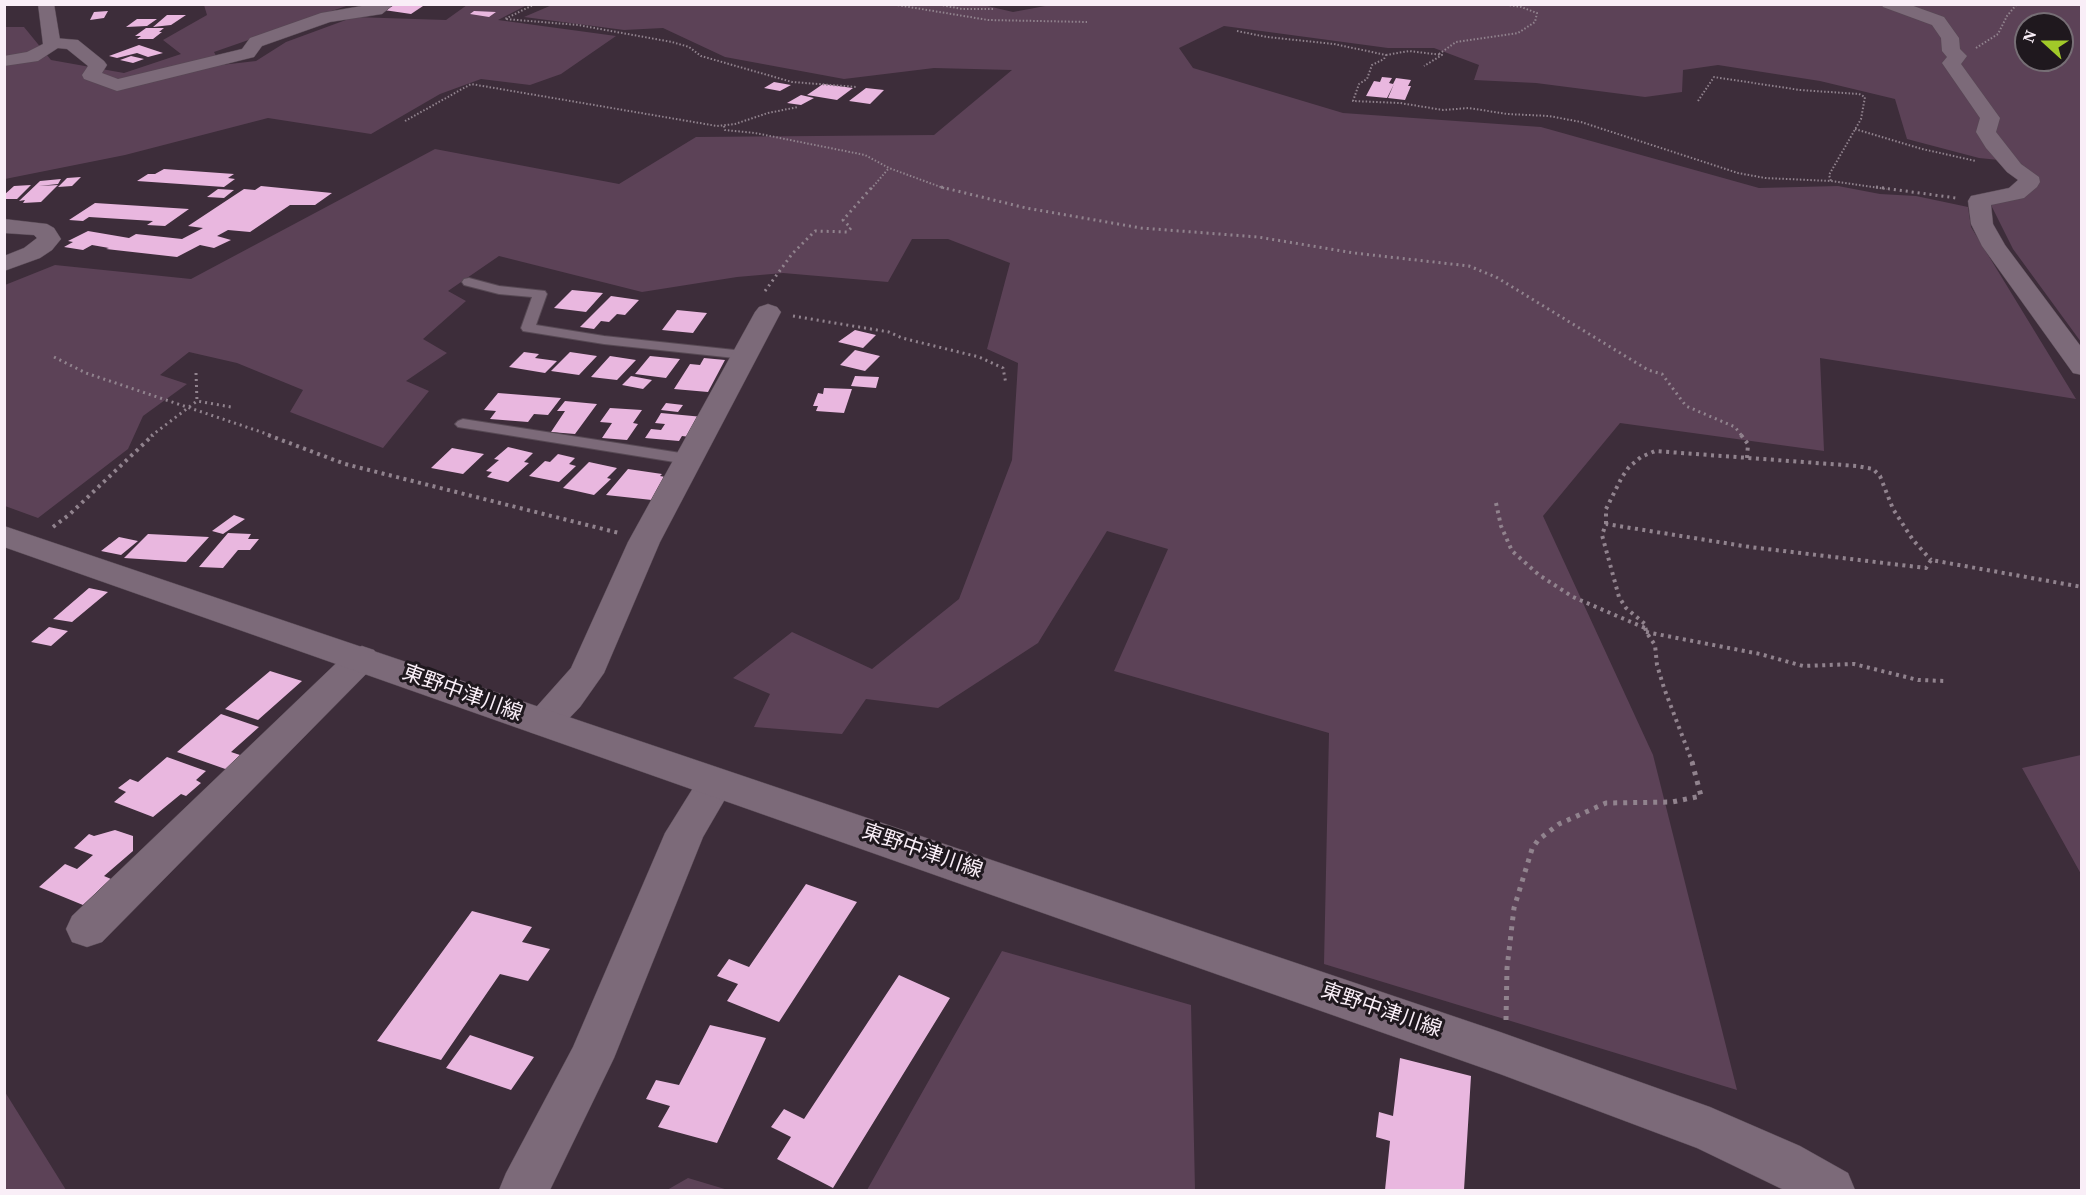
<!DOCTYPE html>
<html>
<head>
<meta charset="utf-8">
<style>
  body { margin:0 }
  #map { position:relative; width:2086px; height:1195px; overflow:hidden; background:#3d2d3a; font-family:"Source Serif 4",serif }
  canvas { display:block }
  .frame { position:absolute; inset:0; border:6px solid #f9eef7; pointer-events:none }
  .north { position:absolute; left:2014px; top:12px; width:60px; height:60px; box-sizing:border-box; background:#1f181e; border:2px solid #766e75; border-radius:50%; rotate:291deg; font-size:16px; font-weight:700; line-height:24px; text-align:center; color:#f9eef7 }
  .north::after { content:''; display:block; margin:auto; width:21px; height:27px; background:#a1c929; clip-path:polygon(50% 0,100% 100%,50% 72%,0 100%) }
</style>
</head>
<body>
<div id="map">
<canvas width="2086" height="1195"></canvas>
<div class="frame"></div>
<div class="north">N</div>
</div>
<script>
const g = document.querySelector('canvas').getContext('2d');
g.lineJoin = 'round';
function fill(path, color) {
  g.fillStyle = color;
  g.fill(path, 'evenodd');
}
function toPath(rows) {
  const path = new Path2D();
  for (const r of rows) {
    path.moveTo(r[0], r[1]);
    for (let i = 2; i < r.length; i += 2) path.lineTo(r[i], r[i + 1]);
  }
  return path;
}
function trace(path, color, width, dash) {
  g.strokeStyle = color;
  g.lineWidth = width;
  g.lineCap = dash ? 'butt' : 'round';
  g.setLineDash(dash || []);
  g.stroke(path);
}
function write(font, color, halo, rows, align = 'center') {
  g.font = font + ' "Source Serif 4","Noto Sans JP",serif';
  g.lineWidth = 6;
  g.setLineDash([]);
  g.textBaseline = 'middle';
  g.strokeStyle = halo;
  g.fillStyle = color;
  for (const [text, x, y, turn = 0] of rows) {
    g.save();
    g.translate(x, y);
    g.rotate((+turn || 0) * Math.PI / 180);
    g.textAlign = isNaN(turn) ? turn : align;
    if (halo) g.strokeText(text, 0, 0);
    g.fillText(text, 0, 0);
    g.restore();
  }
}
fill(toPath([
  [979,4,1013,12,1056,4,2081,5,2081,342,2013,249,1991,205,2024,195,2040,181,2019,162,1979,158,1907,139,1895,99,1820,81,1718,65,1683,70,1682,92,1645,97,1536,83,1474,80,1479,65,1434,48,1388,48,1224,26,1179,48,1193,68,1343,113,1541,127,1759,188,1838,186,1880,194,1916,196,1968,207,1971,227,2076,399,1820,358,1824,451,1620,423,1543,516,1653,755,1737,1090,1324,964,1329,733,1114,671,1168,549,1107,531,1038,643,938,708,866,699,842,734,754,727,770,694,733,678,792,632,872,669,959,599,1012,460,1018,363,987,349,1010,263,948,239,912,239,888,282,783,273,737,277,642,292,499,256,448,291,466,301,423,339,447,353,406,381,429,391,383,448,290,412,303,390,237,363,189,352,160,375,187,384,143,416,128,449,38,518,5,506,5,285,55,265,191,279,435,149,619,184,696,137,934,135,1012,70,934,68,844,79,725,57,663,28,624,30,524,17,552,5],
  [2026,24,2062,24,2062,60,2026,60],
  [204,5,349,5,214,52,221,65,256,61,286,42,354,17,446,20,467,5,527,5,498,20,616,36,561,74,530,85,481,79,440,94,371,134,268,118,125,155,5,179,5,27,24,27,51,60,124,73,181,54,163,40,207,15],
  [2081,755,2082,755,2081,874,2022,768],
  [1002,951,1191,1005,1195,1190,867,1190],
  [4,1092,5,1092,66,1190,5,1190],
  [688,1178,728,1190,667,1190]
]), '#5c4257');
fill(toPath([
  [397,4,426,4,411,14,384,10],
  [108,11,104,18,90,20,94,12],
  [474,11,496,12,489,17,470,14],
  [167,15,186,15,171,25,153,27],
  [137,19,157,19,147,26,126,27],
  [146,28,164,28,159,32,162,32,153,39,137,39,141,36,135,36],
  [139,45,163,53,148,57,137,53,117,58,109,56],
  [131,56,144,59,133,63,120,60],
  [1382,77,1392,78,1389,83,1393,84,1396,78,1411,80,1408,86,1411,86,1405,100,1388,98,1394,84,1387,98,1366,96,1374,81,1380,82],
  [774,82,791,85,780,91,764,88],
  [823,84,853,88,837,100,807,95],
  [866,88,884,90,870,104,849,101],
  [801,95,814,98,801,105,787,103],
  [164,169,234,174,228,178,235,179,224,187,137,181,148,174,155,174],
  [81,177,72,186,58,187,67,178],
  [61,179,58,184,39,186,58,185,41,202,23,203,25,200,19,201,40,181],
  [31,185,17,199,4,199,4,195,14,186],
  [261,186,332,193,315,205,290,205,250,232,228,230,217,236,231,240,214,248,200,245,177,257,106,249,109,248,92,245,83,250,64,247,73,242,68,241,88,231,129,238,136,234,182,239,203,228,188,226,244,189,255,190],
  [218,189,234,190,224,198,207,197],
  [95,203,189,209,165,226,147,225,153,221,89,217,83,221,69,220],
  [572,290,603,293,586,312,554,308],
  [611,296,639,300,625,315,617,314,609,322,601,321,594,329,580,327],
  [677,310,707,313,693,333,662,330],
  [855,330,876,335,863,348,838,342],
  [855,350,880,356,865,371,840,365],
  [524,352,539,354,535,358,557,361,545,373,509,367],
  [570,352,597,356,579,375,551,371],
  [610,356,636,360,617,380,591,377],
  [650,356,680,359,666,378,635,374],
  [704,358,725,360,708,392,674,389,690,364,700,365],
  [631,376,652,380,643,389,622,385],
  [855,376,879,377,876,388,851,386],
  [824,388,852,389,844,413,816,411,818,406,813,406,818,393,823,394],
  [498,393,561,398,548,415,534,414,528,422,490,419,496,411,484,410],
  [565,401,597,404,575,434,551,432,565,411,557,411],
  [666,403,683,405,678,412,661,410],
  [610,408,642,410,633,423,638,424,627,440,602,438,612,423,600,422],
  [661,413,703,417,690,437,682,436,679,441,645,438,651,429,661,430,665,424,655,423],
  [508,447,533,453,524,462,529,463,508,482,487,477,492,472,486,471,499,460,494,459],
  [452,448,484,454,463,474,431,468],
  [558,454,575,458,569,464,576,466,559,482,529,476,545,461,550,462],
  [589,462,617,468,607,478,611,479,594,495,563,488],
  [628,469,662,474,660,476,670,478,652,500,606,495],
  [234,515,245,519,223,534,212,531],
  [228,533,251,534,248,539,259,539,250,550,238,550,223,568,199,567],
  [148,534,209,537,186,562,124,558],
  [119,537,138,541,121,555,101,551],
  [89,588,108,592,72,622,53,619],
  [49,627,68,631,51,646,31,642],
  [270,671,302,681,258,720,225,709],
  [221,714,259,727,231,752,246,757,231,771,177,752],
  [167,757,206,771,196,780,201,783,186,796,181,794,153,817,114,802,126,792,118,788,130,779,138,782],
  [115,830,133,836,133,851,104,876,111,879,83,905,39,887,65,864,77,869,93,855,74,848,89,834,94,836],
  [806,884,857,902,779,1022,727,1001,738,984,717,976,729,959,749,967],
  [472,911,532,927,522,942,550,949,528,981,500,974,441,1060,377,1041],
  [899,975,950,998,833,1188,777,1159,791,1137,771,1127,784,1109,804,1119],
  [710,1025,766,1038,717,1143,658,1127,670,1106,646,1099,656,1080,679,1085],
  [470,1035,534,1057,511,1090,446,1068],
  [1400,1058,1471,1076,1464,1190,1385,1190,1390,1141,1376,1137,1379,1112,1393,1116]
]), '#e9b7df');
const lane = toPath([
  [469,278,499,286,545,291,547,294,536,325,604,336,744,351,751,355,744,359,604,344,523,331,521,328,532,297,499,294,464,285,462,282,464,279,469,278],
  [463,419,687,454,695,459,687,464,458,427,455,424,458,421,463,419]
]);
const street = toPath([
  [373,4,394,4,382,14,330,22,262,46,254,57,117,91,84,79,82,75,88,66,67,49,48,47,45,43,48,39,54,38,78,40,104,61,107,65,102,73,118,79,242,49,250,38,321,13,373,4],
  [1881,4,1908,4,1944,17,1959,38,1960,49,1967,56,1961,64,2000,118,1996,132,2021,164,2039,177,2040,182,2037,187,2024,198,1991,205,1993,224,2005,245,2082,348,2082,375,2073,373,1982,246,1971,224,1968,201,1971,196,2009,188,2018,180,2007,172,1986,148,1976,132,1980,118,1942,63,1947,57,1942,51,1941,38,1932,25,1883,7,1881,4],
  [768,304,777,307,781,312,660,542,604,673,580,707,556,732,543,736,530,732,525,723,530,714,571,668,628,542,755,312,759,307,768,304],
  [362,646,374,650,379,658,374,666,102,942,87,947,72,942,66,929,72,916,350,650,362,646],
  [716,768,729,772,735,782,703,837,614,1058,550,1190,499,1190,506,1173,573,1047,665,833,703,772,716,768]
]);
const secondary = toPath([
  [38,4,54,4,61,46,38,61,4,66,4,56,27,52,43,44,38,4],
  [4,219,47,224,54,228,61,239,52,250,40,258,4,271,4,256,24,248,37,238,34,235,4,233,4,219],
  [4,526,1500,1032,1710,1107,1800,1146,1848,1173,1855,1190,1784,1190,1697,1148,1500,1074,4,547,4,526]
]);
trace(lane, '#574954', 2);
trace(street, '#574954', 1);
trace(secondary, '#574954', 1);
trace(toPath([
  [535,4,505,19,578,25,672,42,689,47,701,56,792,82,857,87],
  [891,4,988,20,1087,22],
  [936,4,962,9,994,9],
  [1237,31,1267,37,1334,44,1386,55,1384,59,1372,65,1367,79,1359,84,1353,101,1400,103,1443,110,1469,108,1507,114,1549,116,1581,122,1738,173,1765,178,1831,181,1887,189],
  [1976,48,1998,34,2007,16,2017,4],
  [1439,54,1456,42,1518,33,1535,22,1537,13,1521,7,1501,4],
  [1386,55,1409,51,1442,55,1424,66],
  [1698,101,1714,77,1800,90,1859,94,1865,97,1861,119,1829,175,1831,181],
  [405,121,471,84,717,126,735,124,768,113,798,107],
  [724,126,725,130,755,133,865,155,889,168,946,189],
  [1855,129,1922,149,1976,161],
  [871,189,889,168]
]), '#91838e', 2, [1.5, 2]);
trace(toPath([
  [941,187,1026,208,1141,228,1258,237,1354,253,1469,266,1496,277,1648,370,1662,374,1686,406,1735,427,1742,436],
  [1876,187,1956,198],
  [765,291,792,254,815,231,847,232,851,228,843,220,872,187],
  [793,316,889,332,902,338,979,357,1003,368,1006,384],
  [54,357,86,373,273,436],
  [196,373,197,401],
  [151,436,197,401,231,407]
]), '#91838e', 3, [2, 4]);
trace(toPath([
  [268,435,345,464,619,533],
  [1741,435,1748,444,1747,458],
  [1496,503,1501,526,1512,551,1539,575,1573,597,1645,628],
  [1606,524,1606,509,1622,477,1629,467,1641,457,1655,451,1857,466,1873,469,1880,476,1893,509,1913,540,1931,560],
  [53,527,70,514,153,435],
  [1646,632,1760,654,1803,666,1854,664,1918,680,1946,681],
  [1693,764,1664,688,1657,665,1655,645,1646,632,1645,624,1626,608,1619,597,1602,535,1606,524,1750,547,1926,568,1931,560,2082,587]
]), '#91838e', 4, [3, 4.5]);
trace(toPath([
  [1506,1020,1507,968,1514,908,1532,849,1538,840,1559,824,1606,803,1672,802,1701,796,1692,762]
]), '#91838e', 5, [4, 6]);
fill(lane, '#7c6a79');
fill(street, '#7c6a79');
fill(secondary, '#7c6a79');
write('21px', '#f9eef7', '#1f181e', [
  ["東野中津川線",462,694,20],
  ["東野中津川線",922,852,19],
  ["東野中津川線",1381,1011,19]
]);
</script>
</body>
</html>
